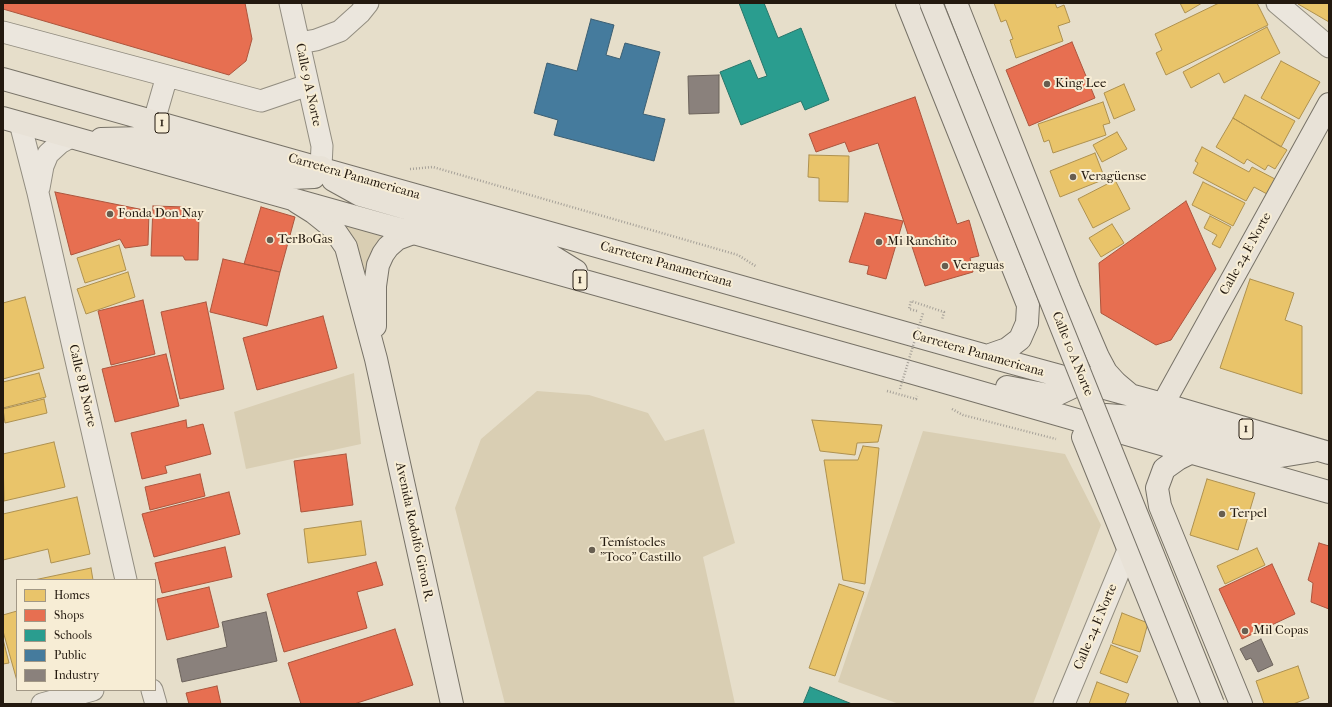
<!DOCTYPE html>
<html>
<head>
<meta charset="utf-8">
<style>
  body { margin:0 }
  #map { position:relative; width:1332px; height:707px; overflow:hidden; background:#e6deca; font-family:"IM FELL French Canon",serif }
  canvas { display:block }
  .frame { position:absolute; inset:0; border:4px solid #23190f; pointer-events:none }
  .legend { position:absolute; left:16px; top:579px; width:140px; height:112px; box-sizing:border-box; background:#f7edd5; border:1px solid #a29886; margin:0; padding:5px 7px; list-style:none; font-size:12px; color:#23190f }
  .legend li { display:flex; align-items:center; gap:8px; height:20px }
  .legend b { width:20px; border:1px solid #a29886 }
</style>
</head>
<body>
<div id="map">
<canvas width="1332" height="707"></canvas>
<div class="frame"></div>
<ul class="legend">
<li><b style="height:11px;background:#e9c46a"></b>Homes</li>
<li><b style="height:11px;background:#e76f51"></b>Shops</li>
<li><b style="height:11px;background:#2a9d8f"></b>Schools</li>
<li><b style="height:11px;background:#457b9d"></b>Public</li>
<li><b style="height:11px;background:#8a817c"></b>Industry</li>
</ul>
</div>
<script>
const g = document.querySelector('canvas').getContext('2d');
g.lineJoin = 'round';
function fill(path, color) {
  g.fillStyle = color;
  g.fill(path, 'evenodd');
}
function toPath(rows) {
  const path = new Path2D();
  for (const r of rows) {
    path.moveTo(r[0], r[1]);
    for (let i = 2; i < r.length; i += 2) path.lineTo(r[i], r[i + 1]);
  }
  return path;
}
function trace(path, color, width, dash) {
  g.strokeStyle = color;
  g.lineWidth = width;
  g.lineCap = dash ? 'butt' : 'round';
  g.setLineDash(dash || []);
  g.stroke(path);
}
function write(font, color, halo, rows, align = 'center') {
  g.font = font + ' "IM FELL French Canon",serif';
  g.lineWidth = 4;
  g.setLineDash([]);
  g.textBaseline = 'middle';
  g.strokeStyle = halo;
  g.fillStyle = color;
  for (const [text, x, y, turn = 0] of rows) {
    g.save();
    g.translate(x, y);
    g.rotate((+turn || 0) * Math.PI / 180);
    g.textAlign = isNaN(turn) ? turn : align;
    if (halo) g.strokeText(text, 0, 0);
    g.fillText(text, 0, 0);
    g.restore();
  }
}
fill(toPath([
  [340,224,389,237,366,294],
  [354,373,361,444,246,469,234,412],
  [537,391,589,395,648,413,665,441,704,429,735,543,703,557,735,704,505,704,455,508,481,439],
  [923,431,1065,454,1101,525,1033,704,899,704,838,682]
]), '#d9ceb3');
const homes = toPath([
  [994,3,1055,3,1057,8,1064,5,1070,22,1058,26,1063,41,1016,58,1010,40,1013,39,1006,20,1001,22,994,3],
  [1180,3,1202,3,1185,13,1180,3],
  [1219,3,1257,3,1268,25,1166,75,1156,53,1162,50,1155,34,1219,3],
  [1299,3,1329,3,1329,22,1298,4,1299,3],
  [1267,27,1280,53,1224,83,1219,73,1191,88,1183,72,1267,27],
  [1281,61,1320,82,1299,119,1261,98,1281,61],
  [1124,84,1135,110,1114,119,1104,93,1124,84],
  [1245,95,1295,121,1281,147,1233,118,1245,95],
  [1103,102,1110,123,1103,125,1106,135,1053,153,1049,140,1044,142,1038,124,1103,102],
  [1233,118,1287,150,1275,169,1268,165,1265,170,1247,159,1244,164,1216,147,1233,118],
  [1117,132,1127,149,1102,162,1093,145,1117,132],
  [1202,147,1249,172,1252,167,1275,179,1267,194,1254,187,1246,201,1193,173,1198,163,1195,161,1202,147],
  [1095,153,1105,179,1060,197,1050,171,1095,153],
  [809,155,849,156,848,202,819,201,819,178,808,177,809,155],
  [1115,180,1130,209,1093,228,1078,199,1115,180],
  [1203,182,1245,203,1233,226,1192,205,1203,182],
  [1210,216,1231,227,1220,248,1212,244,1217,235,1204,228,1210,216],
  [1112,224,1124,243,1101,257,1089,238,1112,224],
  [119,245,126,270,85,283,77,258,119,245],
  [128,272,135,297,86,314,77,289,128,272],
  [1250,279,1294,293,1285,320,1302,326,1302,394,1220,368,1250,279],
  [25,297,44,368,3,379,3,303,25,297],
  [39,373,46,397,3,408,3,382,39,373],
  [44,399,47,413,5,423,3,409,44,399],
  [812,420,882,425,878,442,857,443,855,455,820,451,812,420],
  [54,442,65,487,4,501,3,454,54,442],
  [863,446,879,448,865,584,843,580,824,460,858,460,863,446],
  [1207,479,1255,493,1238,550,1190,535,1207,479],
  [77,497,90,554,51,563,48,549,3,560,3,514,77,497],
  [361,521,366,555,308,563,304,529,361,521],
  [1257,548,1265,565,1225,584,1217,566,1257,548],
  [91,568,93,580,34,580,91,568],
  [839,584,864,592,835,676,809,668,839,584],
  [17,611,17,681,3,631,3,615,17,611],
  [1122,613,1148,623,1140,652,1112,643,1122,613],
  [3,639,9,663,3,664,3,639],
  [1111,645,1138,656,1127,683,1100,673,1111,645],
  [1298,666,1309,698,1293,704,1264,704,1256,681,1298,666],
  [1097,682,1129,694,1125,704,1089,704,1097,682]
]);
fill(homes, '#e9c46a');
trace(homes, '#ae914f', 1);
const shops = toPath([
  [3,3,245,3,252,39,246,61,229,75,3,9,3,3],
  [1072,42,1095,98,1029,126,1006,70,1072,42],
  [915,97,957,224,969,220,979,256,970,258,973,272,925,286,878,143,849,152,845,142,816,152,809,134,915,97],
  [55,192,149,211,148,245,125,248,120,239,71,255,55,192],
  [1186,201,1216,269,1171,340,1156,345,1101,313,1099,263,1186,201],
  [153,206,186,207,186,214,199,214,198,260,185,260,183,256,151,256,153,206],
  [261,207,295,217,280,272,244,264,261,207],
  [865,213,903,221,886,279,867,274,869,266,849,262,865,213],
  [223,259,280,272,267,326,210,312,223,259],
  [143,300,155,354,111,365,98,311,143,300],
  [206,302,224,389,180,399,161,312,206,302],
  [323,316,337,368,257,390,243,338,323,316],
  [166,354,179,406,115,422,102,369,166,354],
  [186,420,187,428,203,424,211,454,165,466,167,473,142,479,131,433,186,420],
  [346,454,353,505,301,512,294,461,346,454],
  [200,474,205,496,150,510,145,487,200,474],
  [229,492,240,534,154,557,142,514,229,492],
  [1319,543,1329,546,1329,609,1311,602,1313,583,1308,580,1319,543],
  [225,547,232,577,162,593,155,563,225,547],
  [376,562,383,585,357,592,367,628,284,652,267,594,376,562],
  [1272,564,1295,614,1242,639,1219,589,1272,564],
  [209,587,219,627,167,640,157,599,209,587],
  [395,629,413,685,354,704,301,704,288,663,395,629],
  [217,686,221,704,189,704,186,693,217,686]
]);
fill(shops, '#e76f51');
trace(shops, '#ac553d', 1);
const schools = toPath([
  [739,3,764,3,778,38,801,28,829,100,805,110,801,101,741,125,720,72,750,60,758,79,767,76,739,3],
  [810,687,852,704,803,704,810,687]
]);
fill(schools, '#2a9d8f');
trace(schools, '#287569', 1);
const public = toPath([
  [591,19,614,25,606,55,620,59,625,43,660,52,643,114,665,119,654,161,554,135,558,120,534,113,547,63,577,71,591,19]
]);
fill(public, '#457b9d');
trace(public, '#3b5e72', 1);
const industry = toPath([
  [719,75,719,113,689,114,688,76,719,75],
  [266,612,277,661,182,682,177,659,227,647,222,622,266,612],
  [1261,639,1273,665,1258,672,1251,658,1246,660,1240,649,1261,639]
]);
fill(industry, '#8a817c');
trace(industry, '#6b625b', 1);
const minor = toPath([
  [290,3,322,146,321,167],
  [1277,3,1329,47],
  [3,32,261,101,308,85],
  [299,43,316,40,340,31,360,13,368,3],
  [154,121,167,76],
  [20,123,38,193,126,580],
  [39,188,43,166,48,154,60,143,71,137],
  [152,690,156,704],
  [42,704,93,690],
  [1064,704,1128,550]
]);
const major = toPath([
  [297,202,313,212,333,228,346,247,376,359,452,704],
  [375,326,375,286,378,265,383,254,388,247,397,239,413,233],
  [1163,404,1329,104]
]);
const highway = toPath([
  [907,3,1028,305,1027,323,1020,339,1007,349,987,356],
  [956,3,1069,289,1098,357,1106,372,1116,383,1129,394],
  [3,79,987,356,1163,404,1329,453],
  [3,118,913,373,1329,492],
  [101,139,144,138,292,178,314,177,321,167],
  [333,180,360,195,534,245,576,271],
  [1007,387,1048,395,1058,394,1081,383,1086,377],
  [1190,453,1178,459,1164,469,1157,488,1160,506,1241,704],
  [1191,704,1083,437,1089,424,1095,419,1106,415,1134,417,1154,421,1275,457,1312,451]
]);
trace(minor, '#928d80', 23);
trace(major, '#777267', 24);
trace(highway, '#777267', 24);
trace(toPath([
  [410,169,433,167,738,255,757,267],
  [917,311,909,309,911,301,944,312,942,320],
  [887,391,916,399,917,396],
  [952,409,963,415,1056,439]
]), '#a5a098', 2.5, [1, 2]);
trace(minor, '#ebe6dd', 21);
trace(major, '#e8e2d7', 22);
trace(highway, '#e8e2d7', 22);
const majorBridge = toPath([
  [931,3,1213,704]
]);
trace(majorBridge, '#777267', 24, []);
trace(toPath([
  [900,389,923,313]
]), '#a5a098', 2.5, [1, 2]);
trace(majorBridge, '#e8e2d7', 22);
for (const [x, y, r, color] of [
  [1047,84,4,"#675e50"],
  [1073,177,4,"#675e50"],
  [110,214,4,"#675e50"],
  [270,240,4,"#675e50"],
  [879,242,4,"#675e50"],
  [945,266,4,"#675e50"],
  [1222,514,4,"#675e50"],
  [592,550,4,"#675e50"],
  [1245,631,4,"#675e50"]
]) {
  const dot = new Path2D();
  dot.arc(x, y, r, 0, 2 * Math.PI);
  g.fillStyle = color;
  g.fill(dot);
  trace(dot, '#f7edd5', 1.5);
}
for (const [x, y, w] of [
  [162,123,14],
  [580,280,14],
  [1246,429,14]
]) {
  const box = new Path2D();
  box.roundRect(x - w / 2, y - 10, w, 20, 3);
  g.fillStyle = '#f7edd5';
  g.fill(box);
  trace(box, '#23190f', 1);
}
write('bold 12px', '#23190f', null, [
  ["1",162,123],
  ["1",580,280],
  ["1",1246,429]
]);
write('13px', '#23190f', '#f7edd5', [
  ["King Lee",1055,84],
  ["Veragüense",1081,177],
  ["Fonda Don Nay",118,214],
  ["TerBoGas",278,240],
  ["Mi Ranchito",887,242],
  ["Veraguas",953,266],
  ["Terpel",1230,514],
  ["Temístocles",600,543],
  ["\"Toco\" Castillo",600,558],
  ["Mil Copas",1253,631]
], 'left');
write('13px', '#23190f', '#f7edd5', [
  ["Calle 9 A Norte",308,85,78],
  ["Carretera Panamericana",354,177,16],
  ["Calle 24 E Norte",1246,254,-61],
  ["Carretera Panamericana",666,265,16],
  ["Carretera Panamericana",978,354,16],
  ["Calle 10 A Norte",1072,354,68],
  ["Calle 8 B Norte",82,386,77],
  ["Avenida Rodolfo Giron R.",414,532,78],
  ["Calle 24 E Norte",1096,627,-67]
]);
</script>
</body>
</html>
